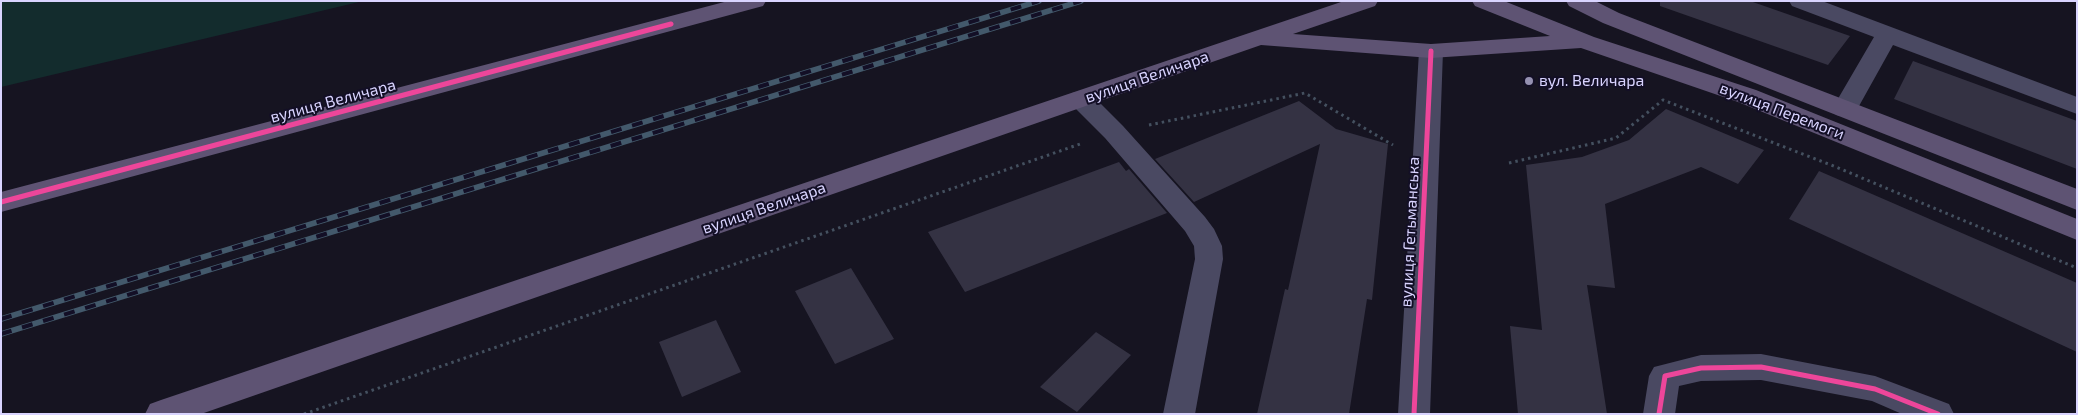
<!DOCTYPE html>
<html>
<head>
<meta charset="utf-8">
<style>
  body { margin:0 }
  #map { position:relative; width:2078px; height:415px; overflow:hidden; background:#161421; font-family:"Exo 2",sans-serif }
  canvas { display:block }
  .frame { position:absolute; inset:0; border:2px solid #d9d4ff; pointer-events:none }
</style>
</head>
<body>
<div id="map">
<canvas width="2078" height="415"></canvas>
<div class="frame"></div>
</div>
<script>
const g = document.querySelector('canvas').getContext('2d');
g.lineJoin = 'round';
function fill(path, color) {
  g.fillStyle = color;
  g.fill(path, 'evenodd');
}
function toPath(rows) {
  const path = new Path2D();
  for (const r of rows) {
    path.moveTo(r[0], r[1]);
    for (let i = 2; i < r.length; i += 2) path.lineTo(r[i], r[i + 1]);
  }
  return path;
}
function trace(path, color, width, dash) {
  g.strokeStyle = color;
  g.lineWidth = width;
  g.lineCap = dash ? 'butt' : 'round';
  g.setLineDash(dash || []);
  g.stroke(path);
}
function write(font, color, halo, rows, align = 'center') {
  g.font = font + ' "Exo 2",sans-serif';
  g.lineWidth = 4;
  g.setLineDash([]);
  g.textBaseline = 'middle';
  g.strokeStyle = halo;
  g.fillStyle = color;
  for (const [text, x, y, turn = 0] of rows) {
    g.save();
    g.translate(x, y);
    g.rotate((+turn || 0) * Math.PI / 180);
    g.textAlign = isNaN(turn) ? turn : align;
    if (halo) g.strokeText(text, 0, 0);
    g.fillText(text, 0, 0);
    g.restore();
  }
}
fill(toPath([
  [1,1,363,1,1,87]
]), '#132c2d');
fill(toPath([
  [1660,1,1750,1,1850,36,1828,65,1660,6],
  [1913,61,2077,121,2077,169,1894,99],
  [1299,101,1336,129,1388,144,1372,300,1367,299,1349,414,1257,414,1285,289,1288,290,1320,144,1194,202,1155,159],
  [1666,109,1764,150,1738,184,1701,167,1605,204,1615,288,1587,285,1607,414,1518,414,1510,326,1542,330,1526,165,1582,157,1629,140],
  [1119,162,1126,171,1129,169,1167,213,965,292,928,232],
  [1819,171,2077,283,2077,352,1789,219],
  [851,268,894,339,835,364,795,291],
  [716,320,741,372,682,397,659,342],
  [1096,332,1131,355,1077,412,1040,387]
]), '#343243');
trace(toPath([
  [1149,125,1305,93,1393,145],
  [1509,163,1616,138,1663,100,1831,165,2077,268],
  [304,414,1083,143]
]), '#44505f', 3, [2.5, 4]);
fill(toPath([
  [1789,1,1822,1,2077,97,2077,114,1893,45,1854,115,1845,117,1836,115,1832,109,1874,37,1792,6,1789,1],
  [1431,44,1439,46,1443,51,1430,414,1398,414,1419,51,1423,46,1431,44],
  [1081,91,1090,93,1123,126,1205,217,1214,229,1222,246,1223,259,1195,414,1163,414,1195,259,1194,246,1185,231,1105,138,1072,105,1068,99,1072,93,1081,91],
  [1761,354,1875,376,1949,404,1954,414,1902,414,1872,401,1761,380,1701,381,1679,386,1675,414,1643,414,1649,376,1654,367,1701,355,1761,354]
]), '#4a4962');
fill(toPath([
  [728,1,766,1,763,6,1,212,1,192,728,1],
  [1344,1,1378,1,1375,6,1293,34,1431,44,1550,36,1475,6,1472,1,1504,1,1594,37,1756,90,2077,219,2077,240,1738,102,1581,48,1431,58,1261,45,201,414,145,414,150,404,161,400,1344,1],
  [1566,1,1595,1,1619,13,2077,189,2077,210,1603,23,1569,6,1566,1]
]), '#5e5373');
const rail = toPath([
  [1,319,1039,1],
  [1,334,1081,1]
]);
trace(rail, '#43596b', 5.5);
trace(rail, '#130f26', 4, [11]);
trace(toPath([
  [1,202,671,24],
  [1414,414,1431,51],
  [1659,414,1665,376,1701,368,1761,367,1875,389,1938,414]
]), '#ed469a', 5);
for (const [x, y, r, color] of [
  [1529,81,5,"#9591b1"]
]) {
  const dot = new Path2D();
  dot.arc(x, y, r, 0, 2 * Math.PI);
  g.fillStyle = color;
  g.fill(dot);
  trace(dot, '#130f26', 2);
}
write('16px', '#d9d4ff', '#130f26', [
  ["вулиця Величара",1147,77,-19],
  ["вулиця Величара",333,101,-15],
  ["вулиця Перемоги",1782,111,21],
  ["вулиця Величара",764,208,-19],
  ["вулиця Гетьманська",1410,232,-87]
]);
write('16px', '#d9d4ff', '#130f26', [
  ["вул. Величара",1539,81]
], 'left');
</script>
</body>
</html>
